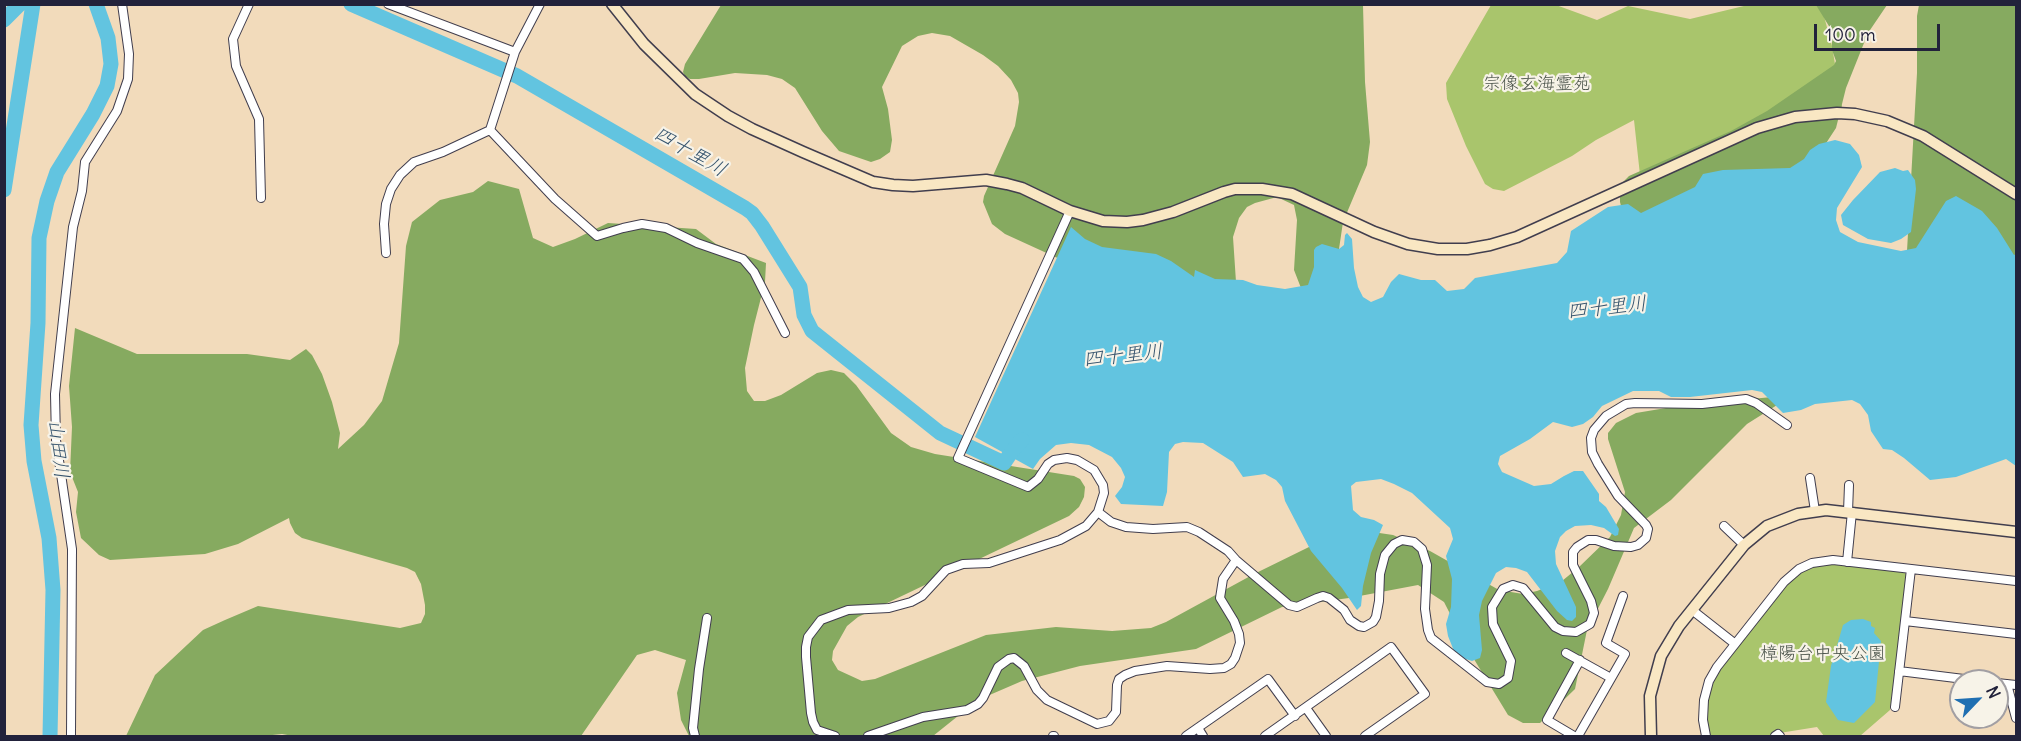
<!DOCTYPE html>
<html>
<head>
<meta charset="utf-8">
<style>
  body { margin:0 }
  #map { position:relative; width:2021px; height:741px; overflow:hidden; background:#f2dbbb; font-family:Delius,sans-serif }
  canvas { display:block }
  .frame { position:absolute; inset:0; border:6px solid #22223b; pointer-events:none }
  .north { position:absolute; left:1949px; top:669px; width:60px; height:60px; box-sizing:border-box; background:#f7f3e8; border:2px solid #a29fa3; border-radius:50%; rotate:65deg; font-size:16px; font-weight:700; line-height:24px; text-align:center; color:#22223b }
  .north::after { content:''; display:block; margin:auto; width:21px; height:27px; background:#1f6fb2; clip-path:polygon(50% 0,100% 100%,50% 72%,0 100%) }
  .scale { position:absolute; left:1814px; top:24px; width:126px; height:27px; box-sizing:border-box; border:3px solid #22223b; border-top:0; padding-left:8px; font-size:18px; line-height:21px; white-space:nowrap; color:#22223b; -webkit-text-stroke:4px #f7f3e8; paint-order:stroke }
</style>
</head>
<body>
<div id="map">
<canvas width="2021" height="741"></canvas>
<div class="frame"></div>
<div class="north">N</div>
<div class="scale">100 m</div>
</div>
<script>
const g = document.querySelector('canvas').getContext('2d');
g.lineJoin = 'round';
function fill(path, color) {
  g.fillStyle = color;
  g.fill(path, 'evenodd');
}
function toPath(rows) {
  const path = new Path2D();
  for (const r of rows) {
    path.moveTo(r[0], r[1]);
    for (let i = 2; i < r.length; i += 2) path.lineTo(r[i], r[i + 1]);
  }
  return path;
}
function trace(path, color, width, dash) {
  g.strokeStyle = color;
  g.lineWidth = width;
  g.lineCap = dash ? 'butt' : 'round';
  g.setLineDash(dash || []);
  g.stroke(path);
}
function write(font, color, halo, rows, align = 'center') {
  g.font = font + ' Delius,"Klee One",sans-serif';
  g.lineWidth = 4.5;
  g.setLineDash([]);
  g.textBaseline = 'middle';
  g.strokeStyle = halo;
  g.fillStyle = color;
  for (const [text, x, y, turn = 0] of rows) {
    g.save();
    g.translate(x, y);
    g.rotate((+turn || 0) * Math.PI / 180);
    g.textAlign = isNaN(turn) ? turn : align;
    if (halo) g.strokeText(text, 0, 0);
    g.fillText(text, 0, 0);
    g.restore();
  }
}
fill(toPath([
  [1491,5,1556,5,1597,20,1628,6,1690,19,1748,5,1821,5,1832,46,1842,107,1829,107,1640,175,1634,120,1596,140,1572,156,1504,191,1493,189,1485,184,1466,146,1447,99,1446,83],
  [1828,564,1904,572,1907,575,1890,710,1860,736,1824,736,1817,727,1773,734,1769,736,1710,736,1708,725,1707,703,1713,681,1721,667,1785,586,1800,572,1813,566]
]), '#a9c56c');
fill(toPath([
  [721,5,1363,5,1365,82,1370,142,1367,165,1343,222,1339,249,1332,278,1301,288,1294,270,1297,220,1294,205,1277,197,1255,203,1247,207,1239,218,1233,237,1239,327,1075,266,1005,234,992,224,983,202,984,196,1015,126,1019,102,1018,93,1011,80,998,66,983,55,950,36,932,33,918,36,902,46,882,87,888,109,892,140,890,152,880,159,871,162,839,151,822,131,795,88,782,79,767,75,735,73,699,79,690,79,685,76,683,72,685,64],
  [1816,5,1887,5,1868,33,1846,88,1836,128,1819,154,1781,257,1622,210,1620,202,1620,192,1623,182,1629,176,1731,131,1767,111,1834,65,1836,61,1832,50,1832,31],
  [1919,5,2016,5,2016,277,1907,251,1917,73,1917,16],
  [488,181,519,189,533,238,553,247,575,239,608,223,696,229,716,244,766,263,765,282,754,325,745,368,747,391,754,401,765,401,781,395,817,373,831,370,844,373,856,385,891,433,911,447,935,454,1074,476,1080,479,1085,487,1084,497,1079,507,1069,516,858,617,847,626,833,651,832,660,838,670,862,681,875,679,986,635,1056,627,1112,631,1151,628,1166,622,1254,574,1309,547,1359,530,1393,535,1430,551,1499,590,1523,594,1537,591,1562,581,1579,567,1610,537,1621,515,1625,492,1608,439,1608,433,1616,423,1636,413,1678,406,1793,395,1747,424,1671,500,1634,528,1608,589,1587,630,1575,689,1540,723,1523,723,1508,715,1469,651,1444,602,1418,585,1349,598,1282,607,1196,649,1080,666,1022,681,978,700,933,736,689,736,681,720,677,693,686,660,655,650,637,655,581,736,293,736,282,734,263,736,126,736,155,675,203,630,225,620,258,606,400,628,421,623,425,614,425,605,421,584,415,572,407,568,302,538,295,533,290,523,289,518,238,544,205,554,110,560,99,555,81,538,76,512,78,492,70,472,72,427,69,386,75,328,137,354,247,354,290,360,306,349,312,355,322,374,332,402,340,433,338,449,364,425,382,401,399,343,406,246,412,222,440,200,473,192]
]), '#86aa60');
fill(toPath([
  [1835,140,1850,144,1859,155,1862,167,1837,208,1836,220,1840,232,1858,242,1901,251,1916,248,1946,201,1956,196,1982,211,1997,228,2014,255,2016,254,2016,466,2006,459,1956,477,1930,480,1904,458,1892,450,1883,449,1871,431,1868,415,1860,404,1852,400,1815,404,1801,410,1783,413,1762,392,1752,390,1690,397,1671,397,1659,391,1633,391,1602,406,1593,417,1583,424,1572,427,1553,422,1530,439,1500,456,1498,464,1502,472,1534,486,1551,484,1564,476,1574,471,1583,471,1599,494,1599,501,1606,507,1619,529,1618,535,1615,536,1604,528,1591,525,1575,526,1566,531,1560,537,1555,551,1556,564,1576,607,1576,617,1572,621,1567,620,1557,611,1527,572,1516,568,1506,567,1496,573,1482,601,1479,615,1482,650,1480,658,1472,661,1456,656,1448,636,1446,624,1451,607,1452,579,1446,556,1453,539,1450,528,1412,493,1394,484,1381,479,1356,482,1351,486,1353,510,1361,517,1374,520,1383,525,1371,553,1363,586,1361,606,1357,610,1342,588,1311,551,1285,501,1282,487,1276,480,1265,474,1243,477,1233,462,1203,443,1183,442,1175,444,1169,452,1167,492,1163,506,1121,504,1115,496,1122,487,1125,477,1121,468,1112,457,1089,445,1071,443,1056,445,1040,459,1033,469,975,437,1071,227,1085,239,1102,247,1156,254,1171,261,1194,277,1195,270,1215,279,1243,280,1257,285,1285,289,1308,285,1314,267,1314,250,1316,247,1322,244,1339,249,1344,245,1345,235,1347,233,1352,239,1354,268,1358,287,1363,297,1371,302,1383,297,1391,282,1399,274,1421,280,1435,280,1447,291,1464,289,1475,278,1557,263,1567,252,1571,231,1608,207,1628,204,1641,213,1695,187,1703,174,1723,170,1790,168,1804,159,1810,150,1819,144],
  [1895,168,1903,171,1908,170,1915,180,1916,189,1911,232,1901,239,1891,243,1868,239,1843,225,1841,215,1853,200,1880,172],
  [1863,619,1871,622,1871,626,1875,628,1874,633,1881,641,1875,702,1854,723,1838,720,1826,702,1831,666,1843,625,1851,620]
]), '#62c4e0');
trace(toPath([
  [351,4,517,76,745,208,752,213,762,226,800,287,804,315,812,331,940,433,1004,463,1012,451,1022,440],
  [4,20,20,4],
  [4,190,33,4],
  [50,736,53,590,49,538,34,461,31,425,38,323,39,238,47,201,57,172,93,114,107,86,111,64,108,38,96,4]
]), '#62c4e0', 15);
const street = toPath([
  [249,4,233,39,236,66,259,119,261,198],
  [388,4,515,52],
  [490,130,555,199,597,236,623,228,642,224,666,228,697,243,743,259,754,272,785,333],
  [386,253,384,224,386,204,391,189,400,175,414,162,443,152,490,130,515,52,540,4],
  [1810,478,1815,511],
  [1098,512,1111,522,1126,527,1153,529,1187,527,1199,532,1228,551,1236,560,1289,605,1297,607,1317,598,1323,596,1329,598,1344,610,1350,620,1359,626,1364,627,1373,622,1376,617,1379,601,1380,574,1385,555,1394,544,1402,540,1414,542,1422,549,1427,565,1425,609,1428,630,1431,638,1487,682,1499,684,1508,678,1511,661,1493,624,1492,607,1503,589,1513,585,1523,588,1555,627,1563,631,1576,632,1590,624,1594,613,1591,601,1573,565,1573,552,1577,547,1588,540,1596,540,1614,546,1631,547,1638,545,1646,538,1648,529,1646,525,1618,496,1598,464,1592,452,1591,438,1594,430,1606,416,1626,404,1635,403,1702,404,1746,399,1756,403,1787,425],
  [1848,512,1849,485],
  [1724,526,1744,545],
  [1847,562,1852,512],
  [1692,610,1734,643],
  [1905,621,2016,634],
  [1566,653,1611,678],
  [1899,671,1980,681],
  [1997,683,2016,685],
  [2007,684,2016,718],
  [1895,707,1911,569],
  [1306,708,1326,736],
  [1198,728,1203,736],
  [71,736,72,549,56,440,55,394,73,227,82,191,85,162,117,111,128,79,129,54,122,4],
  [695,736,693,728,699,669,707,618],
  [835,736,817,730,813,722,811,713,806,657,806,647,808,637,821,620,848,610,889,608,911,602,922,596,946,570,963,564,989,563,1060,540,1086,526,1098,512,1104,493,1103,485,1094,470,1077,460,1067,458,1054,460,1048,464,1038,479,1028,487,958,458,1070,211],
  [868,736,923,717,967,710,978,704,983,698,998,667,1009,659,1014,658,1024,666,1037,690,1047,700,1097,724,1109,721,1116,712,1117,685,1119,679,1125,675,1135,671,1167,666,1210,669,1224,668,1231,664,1235,658,1240,643,1239,634,1234,621,1220,598,1223,579,1236,560],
  [1053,736,1054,736],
  [1186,736,1268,679,1295,716],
  [1265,736,1391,647,1425,694,1365,736],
  [1574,736,1547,720,1580,660],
  [1578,736,1625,654,1606,643,1623,596],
  [1706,736,1703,720,1704,700,1709,681,1717,667,1784,582,1799,569,1812,563,1833,560,2016,581],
  [1775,736,1778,734,1780,736]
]);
const secondary = toPath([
  [612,4,644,44,695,94,728,116,752,129,803,152,873,182,893,185,913,186,986,180,1007,184,1022,188,1070,211,1103,221,1127,222,1143,220,1173,212,1224,192,1235,189,1262,189,1292,194,1374,232,1408,244,1438,249,1467,249,1490,245,1517,237,1757,128,1795,117,1837,113,1855,114,1887,121,1923,136,2016,194],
  [1651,736,1650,696,1661,656,1679,626,1744,545,1767,526,1798,514,1826,510,2016,532]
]);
trace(street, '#413e4e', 10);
trace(secondary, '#413e4e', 13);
trace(street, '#fff', 8);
trace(secondary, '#f9e7c3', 10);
write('18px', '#4a534a', '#f7f3e8', [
  ["宗像玄海霊苑",1537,84],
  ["樟陽台中央公園",1823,654]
]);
write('italic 20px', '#35536d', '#f7f3e8', [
  ["四十里川",690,152,30],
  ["四十里川",1607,308,-6],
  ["四十里川",1123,356,-6],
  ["山田川",58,449,83]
]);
</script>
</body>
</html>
